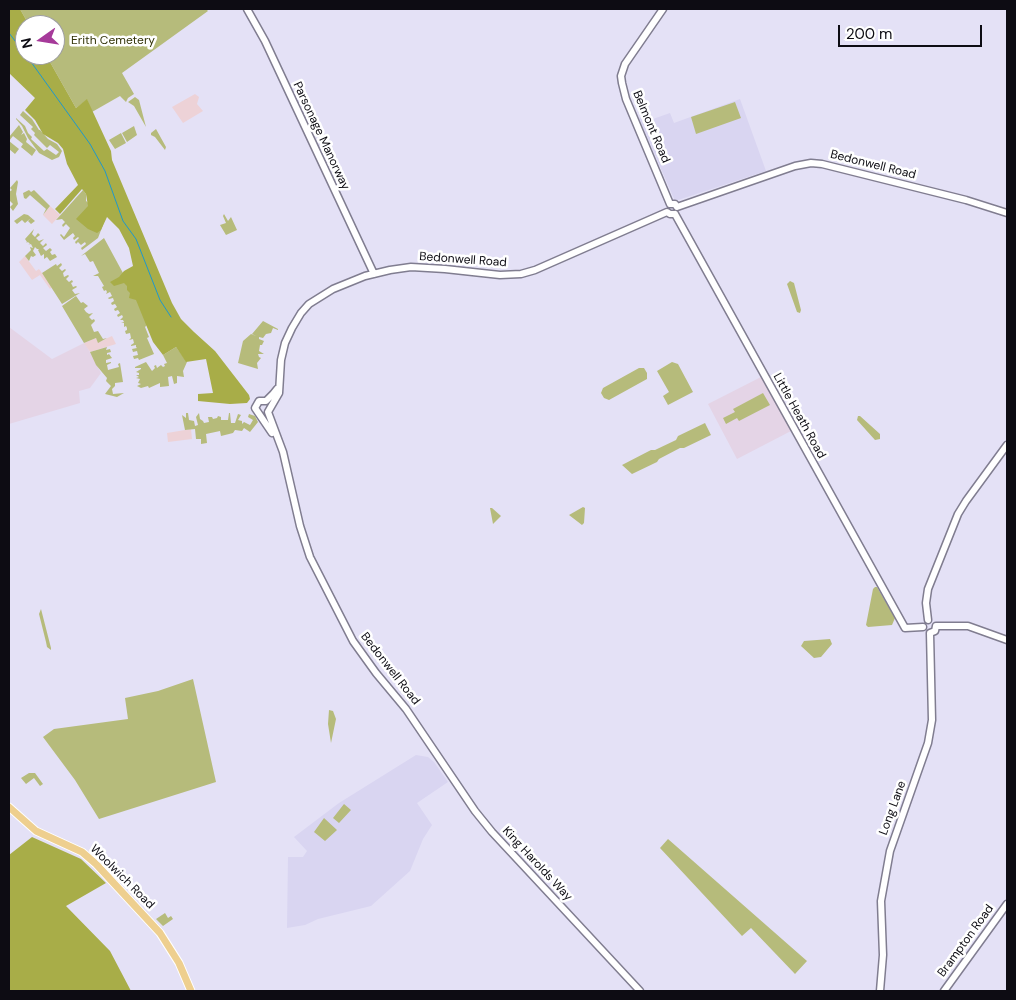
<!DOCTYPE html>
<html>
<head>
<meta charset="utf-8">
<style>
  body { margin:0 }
  #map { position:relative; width:1016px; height:1000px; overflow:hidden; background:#e4e1f6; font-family:"DM Sans",sans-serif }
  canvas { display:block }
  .frame { position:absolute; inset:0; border:10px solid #0d0c13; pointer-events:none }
  .north { position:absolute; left:15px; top:15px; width:50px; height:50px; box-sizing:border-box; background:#fff; border:1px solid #9e9ea1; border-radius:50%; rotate:257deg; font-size:14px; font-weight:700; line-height:20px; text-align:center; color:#0d0c13 }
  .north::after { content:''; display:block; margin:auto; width:18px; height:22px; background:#a63a9a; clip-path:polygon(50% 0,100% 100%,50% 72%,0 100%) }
  .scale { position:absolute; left:838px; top:25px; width:144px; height:22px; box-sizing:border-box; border:2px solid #0d0c13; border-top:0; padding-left:6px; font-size:15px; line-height:18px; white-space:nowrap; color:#0d0c13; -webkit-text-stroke:4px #fff; paint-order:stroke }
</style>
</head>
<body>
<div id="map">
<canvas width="1016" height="1000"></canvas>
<div class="frame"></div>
<div class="north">N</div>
<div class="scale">200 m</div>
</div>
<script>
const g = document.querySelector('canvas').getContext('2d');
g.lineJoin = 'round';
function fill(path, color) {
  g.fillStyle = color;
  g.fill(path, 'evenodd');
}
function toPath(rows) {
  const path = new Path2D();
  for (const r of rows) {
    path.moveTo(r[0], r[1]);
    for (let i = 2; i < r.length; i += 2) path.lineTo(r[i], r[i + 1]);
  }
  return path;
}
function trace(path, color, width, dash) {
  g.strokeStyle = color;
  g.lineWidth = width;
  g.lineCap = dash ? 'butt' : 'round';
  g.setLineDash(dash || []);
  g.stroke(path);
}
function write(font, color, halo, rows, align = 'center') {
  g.font = font + ' "DM Sans",sans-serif';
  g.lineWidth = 5;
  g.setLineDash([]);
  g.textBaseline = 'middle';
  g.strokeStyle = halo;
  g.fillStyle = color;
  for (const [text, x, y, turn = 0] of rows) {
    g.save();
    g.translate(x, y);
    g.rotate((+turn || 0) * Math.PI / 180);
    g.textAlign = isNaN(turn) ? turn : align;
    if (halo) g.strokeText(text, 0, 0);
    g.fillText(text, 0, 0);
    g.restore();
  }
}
fill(toPath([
  [9,327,52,359,84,343,86,345,101,373,90,388,79,391,80,403,9,424],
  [763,376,791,431,737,459,708,404]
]), '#e4d4e6');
fill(toPath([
  [195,94,199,97,197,104,203,111,183,123,172,107],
  [50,206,60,215,52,224,43,215],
  [25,256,36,271,39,269,52,287,50,289,40,275,32,280,19,262],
  [112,336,116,344,90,352,84,343,96,338,99,342],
  [191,429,192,439,168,442,167,433]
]), '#edd2d7');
fill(toPath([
  [740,99,766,171,675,201,639,118,651,114,653,119,670,113,674,123],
  [416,755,428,757,434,762,448,782,417,803,432,825,423,839,410,871,371,906,318,919,305,925,287,928,288,857,303,857,307,851,294,837,339,803]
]), '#d9d5f1');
fill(toPath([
  [20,9,206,9,208,11,122,73,134,94,128,98,126,102,120,96,92,112,87,100,76,108,46,55,55,55,55,25,29,25],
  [135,97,139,100,146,127,134,106,128,102],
  [735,102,741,118,696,134,691,117],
  [23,111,32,119,39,130,40,130,48,139,57,144,62,151,59,157,52,160,39,153,28,138,22,126,16,119,16,118,25,126,28,133,32,137,31,139,44,151,47,149,56,155,59,152,50,145,47,148,34,135,35,133,31,129,33,127,20,115],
  [19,125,23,132,21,135,24,133,27,139,26,142,36,150,32,156,21,147,23,144,13,136,9,141,19,149,15,154,9,149,9,137],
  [134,126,137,135,127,142,122,133],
  [156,129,166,147,165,150,155,137,151,135,151,133],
  [121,133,126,143,115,149,109,140],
  [17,180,18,182,16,194,18,204,13,211,10,207,13,204,9,200,9,192,12,190,10,188],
  [29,190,31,192,34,190,50,206,43,215,46,209,30,195,26,199,24,198,23,193],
  [83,190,86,194,86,201,106,217,98,238,82,250,81,248,86,244,85,242,81,245,78,242,76,244,75,242,79,238,78,237,74,240,73,238,75,236,73,233,64,240,60,235,61,234,64,237,70,228,66,224,63,227,62,225,65,222,62,219,56,220],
  [24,214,28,215,35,221,31,224,28,221,31,218,25,223,22,220,17,224,14,221],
  [224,214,228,221,231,217,237,230,226,235,220,225,226,223,223,216],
  [34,229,32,234,35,237,38,233,40,235,36,238,39,241,44,239,40,243,43,246,46,243,47,245,43,248,46,251,50,248,52,250,50,252,52,255,55,254,57,257,50,261,47,257,44,259,44,254,41,256,38,250,39,249,37,249,35,247,33,251,36,255,33,257,31,256,29,261,25,256,31,250,30,247,33,248,31,244,28,245,30,244,28,242,26,243,27,242,25,239],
  [104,238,136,297,147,325,145,327,149,337,147,338,154,354,139,360,138,358,134,359,133,356,138,355,137,351,133,352,132,349,137,348,136,347,136,345,131,346,131,345,134,343,133,339,129,340,131,338,130,333,126,334,125,331,127,330,127,328,126,326,124,327,124,323,121,323,124,322,123,320,120,320,123,317,122,315,118,317,117,315,120,313,118,310,115,311,114,309,117,307,115,304,112,305,111,303,114,301,113,298,109,299,108,298,112,296,110,292,106,294,107,292,106,290,104,291,102,287,104,286,98,276,93,276,99,273,93,261,90,262,85,254,81,256],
  [61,263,62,265,59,268,62,271,65,269,66,270,63,273,64,277,68,275,69,276,66,279,69,282,72,280,73,282,71,283,73,287,76,286,77,287,72,290,75,294,80,293,62,304,42,273,56,264,57,266],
  [790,281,794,283,801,310,800,313,797,312,787,284],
  [76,296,81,303,83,302,88,306,84,309,86,312,89,314,93,313,89,317,92,320,94,319,95,321,91,325,94,332,98,331,103,339,107,338,98,343,96,338,84,343,62,306],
  [263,321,278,329,278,330,273,328,271,333,266,334,263,338,259,337,259,339,264,341,262,345,260,345,259,351,264,354,258,354,259,357,261,358,257,363,258,369,238,363,243,341,251,334,256,336,252,334],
  [107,347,106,350,110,349,111,352,107,353,107,355,109,354,112,358,106,360,106,363,111,362,111,363,107,365,108,370,119,367,118,364,120,363,123,382,115,383,115,386,112,389,113,394,124,393,117,397,105,394,111,386,106,381,107,378,96,365,90,352],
  [176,347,187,362,183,371,184,377,177,376,177,383,174,384,172,376,168,377,169,386,160,387,160,383,149,388,148,386,141,388,137,386,141,384,138,383,140,379,136,378,139,377,136,375,139,375,139,373,136,372,141,369,141,368,135,368,135,367,146,362,152,371,155,368,154,366,156,365,157,368,161,365,163,367,165,366,164,364,167,363,163,355],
  [672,362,678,364,693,392,668,405,663,396,669,392,657,371],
  [639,368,644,368,647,373,647,379,609,400,604,398,601,393,603,388],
  [763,393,770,405,739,421,737,418,726,424,723,418,735,412,733,409],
  [186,413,188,413,189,420,194,421,195,426,198,425,196,417,199,413,200,419,203,421,204,423,209,422,208,417,212,417,213,419,217,418,218,416,221,417,221,420,228,420,229,413,230,413,231,423,235,423,238,414,241,415,238,420,242,421,242,424,244,422,250,425,253,420,248,417,249,414,255,416,258,422,250,432,244,428,242,431,235,430,233,433,221,436,220,431,206,434,207,443,201,444,201,439,196,439,195,429,185,430,182,415,186,418],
  [858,416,860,416,880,434,880,439,875,440,857,420],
  [705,423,711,435,684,448,680,448,659,459,657,462,632,474,622,465,651,450,655,450,676,440,678,436],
  [583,507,585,508,584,523,582,525,569,515],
  [490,508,492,508,501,516,493,524],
  [875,587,877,587,895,618,892,625,868,627,866,625,873,589],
  [41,609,51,648,51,650,47,647,46,642,39,614],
  [830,639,832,644,821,657,814,658,801,646,804,641],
  [193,679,216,782,99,819,75,780,43,737,54,729,128,719,125,698,158,691],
  [329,710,333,711,336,719,331,743,328,724],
  [29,773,35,773,43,784,40,786,34,778,26,784,21,778],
  [344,804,351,810,339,823,333,818],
  [324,818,337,830,325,841,314,832],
  [668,839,807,961,795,974,751,928,742,936,660,848],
  [165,913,168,918,171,916,173,919,163,926,156,919]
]), '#b6bb7b');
fill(toPath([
  [9,9,20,9,29,25,25,25,25,55,46,55,76,108,87,99,111,151,112,160,172,303,181,319,194,332,215,351,249,395,250,399,247,403,230,404,198,401,198,394,213,393,206,359,186,362,176,347,163,355,153,342,136,300,129,298,130,293,127,290,127,286,124,283,114,286,110,282,119,277,124,271,133,266,129,248,119,229,107,217,101,230,97,233,88,229,76,219,88,206,86,194,82,189,60,214,55,209,78,185,67,164,63,149,58,143,43,134,35,120,25,110,35,98,9,73],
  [32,837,81,859,106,883,66,906,110,951,131,991,9,991,9,855]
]), '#a8ad48');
trace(toPath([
  [9,33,25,54],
  [26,55,90,144,105,171,123,221,136,239,160,300,171,317]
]), '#1f98cc', 1);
const secondary = toPath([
  [247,9,265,41,374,274],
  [663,9,625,64,621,76,622,83,626,99,670,204],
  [670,204,675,204,677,207,795,166,811,163,822,164,966,200,1007,213],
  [675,214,905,628,923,627],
  [272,433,255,408,259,401,266,401,273,394,277,389],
  [928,620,926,603,928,589,958,514,966,501,1007,445],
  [936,626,968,626,1007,640],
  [640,991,492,832,475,811,406,709,376,673,353,641,310,557,300,526,283,452,268,412,279,393,281,360,285,343,292,328,301,313,309,304,333,289,365,276,390,270,411,267,445,269,500,275,521,274,535,270,667,212,670,214,675,214],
  [880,991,883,955,881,901,890,851,928,743,932,720,930,633,935,631,936,626],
  [944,991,1007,904]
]);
const primary = toPath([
  [9,807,36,831,82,852,96,864,160,933,179,963,191,991]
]);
trace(secondary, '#807d90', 9);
trace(primary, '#fff', 9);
trace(secondary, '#fff', 6);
trace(primary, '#eecf8f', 7);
write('12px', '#323308', '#fff', [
  ["Erith Cemetery",113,41]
]);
write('12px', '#0d0c13', '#fff', [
  ["Belmont Road",651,127,67],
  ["Parsonage Manorway",321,136,65],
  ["Bedonwell Road",873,165,14],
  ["Bedonwell Road",463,260,4],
  ["Little Heath Road",799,416,61],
  ["Bedonwell Road",390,669,52],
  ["Long Lane",893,808,-70],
  ["King Harolds Way",537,864,47],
  ["Woolwich Road",122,877,45],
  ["Brampton Road",966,941,-54]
]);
</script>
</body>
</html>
